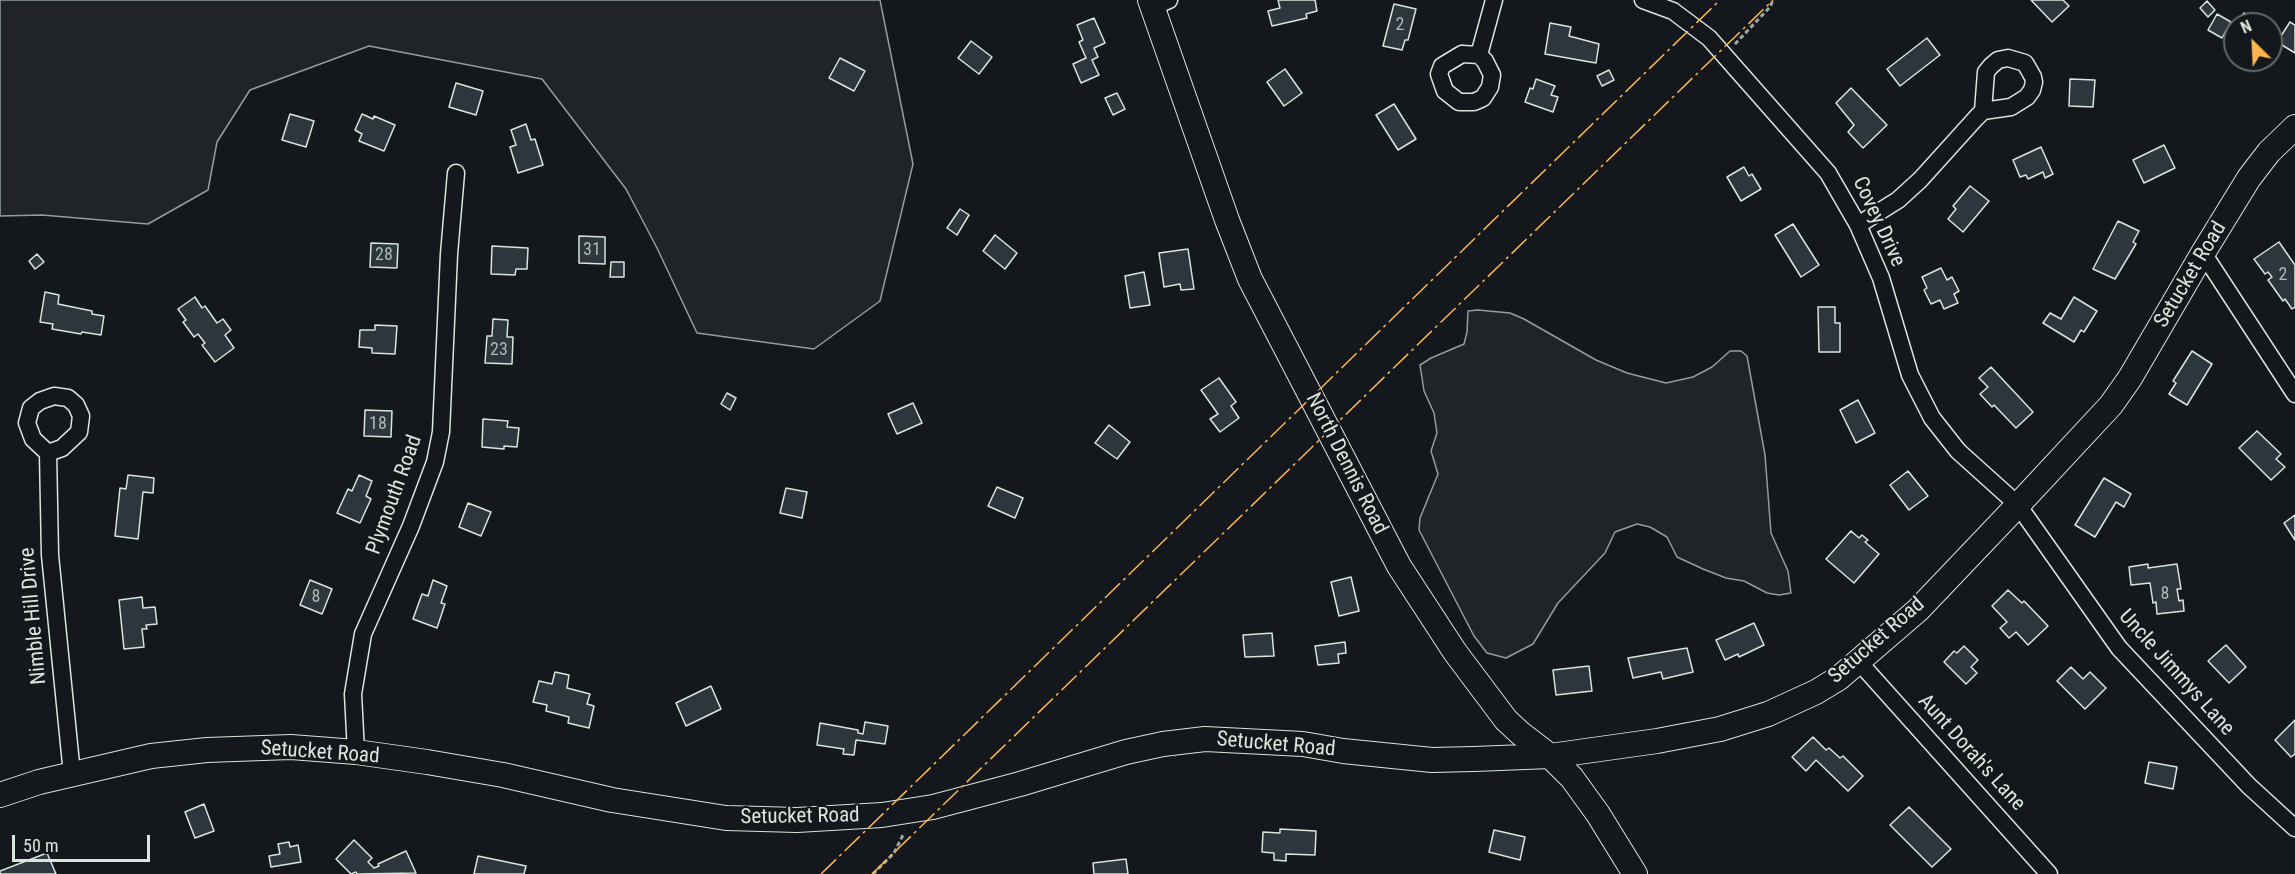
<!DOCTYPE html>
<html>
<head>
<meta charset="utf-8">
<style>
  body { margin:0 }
  #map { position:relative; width:2295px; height:874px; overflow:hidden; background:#14181c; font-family:"Roboto Condensed",sans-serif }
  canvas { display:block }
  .north { position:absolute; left:2223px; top:12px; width:60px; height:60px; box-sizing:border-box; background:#14181c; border:2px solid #626a69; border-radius:50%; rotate:336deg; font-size:16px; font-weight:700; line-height:24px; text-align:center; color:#d8e6dc }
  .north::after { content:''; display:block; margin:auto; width:21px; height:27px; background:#ffb74d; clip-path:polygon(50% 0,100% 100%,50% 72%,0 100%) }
  .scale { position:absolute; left:12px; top:835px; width:138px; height:27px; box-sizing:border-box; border:3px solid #d8e6dc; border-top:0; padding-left:8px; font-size:18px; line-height:21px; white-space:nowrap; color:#d8e6dc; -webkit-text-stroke:4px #14181c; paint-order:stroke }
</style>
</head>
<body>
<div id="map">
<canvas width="2295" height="874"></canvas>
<div class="north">N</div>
<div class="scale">50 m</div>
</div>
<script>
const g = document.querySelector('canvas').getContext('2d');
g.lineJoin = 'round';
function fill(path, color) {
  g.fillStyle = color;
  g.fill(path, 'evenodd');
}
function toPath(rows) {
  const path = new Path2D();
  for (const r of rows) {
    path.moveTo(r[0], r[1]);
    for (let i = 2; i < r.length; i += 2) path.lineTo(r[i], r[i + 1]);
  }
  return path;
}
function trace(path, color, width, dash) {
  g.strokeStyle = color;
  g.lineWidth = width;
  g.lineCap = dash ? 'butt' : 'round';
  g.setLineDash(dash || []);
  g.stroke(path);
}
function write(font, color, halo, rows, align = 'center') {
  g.font = font + ' "Roboto Condensed",sans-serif';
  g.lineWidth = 4.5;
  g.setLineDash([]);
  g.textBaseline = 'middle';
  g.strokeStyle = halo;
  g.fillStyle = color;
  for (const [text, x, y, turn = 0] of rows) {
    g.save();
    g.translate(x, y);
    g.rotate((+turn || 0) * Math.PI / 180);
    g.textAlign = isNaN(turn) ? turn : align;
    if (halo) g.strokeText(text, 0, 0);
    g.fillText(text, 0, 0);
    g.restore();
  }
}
const green = toPath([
  [0,0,880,0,913,164,880,301,814,349,697,333,657,248,626,189,542,79,369,46,250,90,217,142,208,190,148,224,42,215,0,216,0,0],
  [1478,310,1510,313,1524,319,1596,360,1627,373,1666,383,1693,377,1712,367,1730,351,1741,351,1747,356,1765,455,1771,533,1788,571,1791,593,1779,595,1767,593,1744,581,1726,578,1703,569,1677,557,1667,537,1650,527,1637,524,1615,532,1605,553,1558,603,1533,644,1506,658,1487,653,1474,636,1419,530,1420,518,1438,474,1431,451,1437,433,1434,413,1424,391,1420,365,1431,358,1464,344,1467,332,1468,311,1478,310]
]);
fill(green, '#202428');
trace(green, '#939e99', 1.5);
const building = toPath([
  [1278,0,1315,0,1317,11,1306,14,1307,18,1272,26,1268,11,1280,8,1278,0],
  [2031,0,2063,0,2069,6,2052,22,2031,0],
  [2207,1,2215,10,2208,17,2200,8,2207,1],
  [1394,4,1416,9,1408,40,1405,40,1402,50,1383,46,1394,4],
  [2244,13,2260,23,2237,24,2244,13],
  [2217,14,2231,22,2222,38,2208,30,2217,14],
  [1094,18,1105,43,1094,48,1098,57,1092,60,1099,75,1081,83,1073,64,1086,58,1079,42,1083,40,1077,25,1094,18],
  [2290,22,2295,25,2295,53,2277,42,2290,22],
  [1550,23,1571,27,1569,36,1599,44,1596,63,1545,54,1550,23],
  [2235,27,2235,53,2229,49,2233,44,2227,40,2235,27],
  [1927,38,1940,55,1900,86,1887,69,1927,38],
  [971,41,992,57,979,74,958,58,971,41],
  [840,58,865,71,854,91,829,78,840,58],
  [1285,69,1302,93,1284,106,1267,82,1285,69],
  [1609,70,1614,80,1602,86,1597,76,1609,70],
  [1536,79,1555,86,1551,95,1558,97,1553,112,1525,102,1530,88,1533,89,1536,79],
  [2070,79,2095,80,2093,107,2069,106,2070,79],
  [456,83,483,91,476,115,449,107,456,83],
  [1851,88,1887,125,1863,148,1848,132,1854,125,1836,103,1851,88],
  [1117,93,1125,109,1113,115,1105,98,1117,93],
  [1394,104,1416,139,1398,150,1376,115,1394,104],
  [290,114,314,121,306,147,282,140,290,114],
  [362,114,373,119,374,116,395,125,384,151,359,141,362,134,355,130,362,114],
  [526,124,531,140,535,139,543,165,518,173,510,147,516,145,511,130,526,124],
  [2164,145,2175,168,2144,183,2133,160,2164,145],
  [2041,147,2053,174,2045,178,2043,172,2028,179,2026,175,2020,177,2013,160,2041,147],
  [1744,167,1749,176,1752,174,1761,189,1741,201,1727,177,1744,167],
  [1970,186,1989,201,1963,232,1948,219,1956,209,1953,206,1970,186],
  [960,209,969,215,957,235,947,228,960,209],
  [2118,221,2139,231,2133,242,2136,244,2115,279,2093,269,2118,221],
  [1793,224,1819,265,1801,277,1775,235,1793,224],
  [995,235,1017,253,1005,269,983,251,995,235],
  [579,236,605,237,605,264,579,263,579,236],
  [2279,242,2295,265,2295,307,2292,309,2285,299,2283,301,2268,280,2272,277,2268,272,2265,274,2254,259,2279,242],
  [371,243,398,244,397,268,370,267,371,243],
  [492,246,528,248,527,269,516,269,515,275,491,274,492,246],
  [1188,249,1194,289,1181,290,1180,284,1164,287,1159,253,1188,249],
  [37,254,44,262,35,269,29,261,37,254],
  [611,262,624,262,624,277,610,277,611,262],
  [1941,268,1947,280,1952,277,1959,291,1954,294,1958,303,1944,309,1940,300,1931,304,1924,290,1927,288,1922,277,1941,268],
  [1144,272,1150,305,1130,308,1125,276,1144,272],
  [45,292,59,295,58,304,92,311,92,314,104,316,101,335,82,332,81,334,52,329,53,324,40,322,45,292],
  [195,297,202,308,205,306,217,323,223,319,231,330,225,335,234,348,215,362,202,345,205,343,198,334,194,337,183,322,186,320,178,309,195,297],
  [2074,297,2097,311,2084,332,2081,330,2074,342,2043,323,2050,313,2061,319,2074,297],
  [1818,307,1835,307,1835,323,1840,323,1840,352,1819,352,1818,307],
  [493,319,508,320,507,337,513,337,512,364,485,363,487,336,492,336,493,319],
  [375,325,397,326,395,354,372,353,372,348,359,347,360,330,375,330,375,325],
  [2192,351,2212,364,2187,405,2169,394,2176,383,2173,381,2192,351],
  [1991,367,2033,412,2016,428,1994,405,1992,407,1980,394,1988,387,1979,378,1991,367],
  [1219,378,1236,402,1231,406,1239,418,1220,432,1210,419,1218,414,1201,390,1219,378],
  [727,393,736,398,730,410,721,404,727,393],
  [1858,400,1875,433,1856,443,1840,410,1858,400],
  [913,403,922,423,897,434,888,414,913,403],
  [365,410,392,411,391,437,364,436,365,410],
  [483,419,508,421,507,427,519,428,517,447,504,446,504,449,482,447,483,419],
  [1109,425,1130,442,1117,459,1095,443,1109,425],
  [2257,431,2281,454,2276,459,2285,467,2271,480,2239,448,2257,431],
  [1908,471,1928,496,1909,510,1890,485,1908,471],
  [128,475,154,478,153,493,143,492,138,539,115,536,120,488,126,489,128,475],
  [359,475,372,481,366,496,371,499,360,523,337,513,348,489,352,491,359,475],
  [2104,478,2131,494,2124,507,2116,502,2095,537,2075,525,2104,478],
  [997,487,1023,498,1015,518,988,506,997,487],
  [786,488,807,492,802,518,780,513,786,488],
  [468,503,491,512,481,536,459,527,468,503],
  [2295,515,2295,540,2284,523,2295,515],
  [1851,531,1859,538,1862,535,1868,540,1865,542,1879,554,1854,583,1826,559,1851,531],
  [2148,564,2148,568,2177,564,2181,589,2177,589,2179,601,2183,600,2184,611,2157,614,2156,602,2153,603,2150,583,2131,585,2129,567,2148,564],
  [1351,577,1359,611,1339,616,1331,582,1351,577],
  [310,580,332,589,322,614,300,605,310,580],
  [433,580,447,586,441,603,445,604,437,628,413,619,422,594,428,596,433,580],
  [2008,590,2022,603,2024,601,2048,626,2028,645,2016,632,2009,638,2000,628,2007,622,1992,606,2008,590],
  [142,597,143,608,155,607,157,624,146,625,147,629,142,629,144,647,124,649,119,600,142,597],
  [1754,623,1764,645,1739,657,1738,654,1725,660,1716,640,1754,623],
  [1272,633,1274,656,1245,657,1243,635,1272,633],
  [1345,642,1346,653,1338,654,1339,663,1318,665,1315,646,1345,642],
  [2226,645,2246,667,2229,683,2208,661,2226,645],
  [1964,646,1978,660,1971,667,1977,673,1966,684,1944,662,1954,651,1957,653,1964,646],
  [1687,648,1693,672,1663,679,1661,672,1633,678,1628,658,1687,648],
  [1589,666,1592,691,1556,695,1553,670,1589,666],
  [2071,667,2083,679,2090,672,2106,688,2085,709,2057,681,2071,667],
  [555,672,569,675,567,688,590,694,587,704,594,706,589,728,568,723,569,717,546,711,547,705,533,702,539,681,552,684,555,672],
  [711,686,721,709,686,726,676,703,711,686],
  [2295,720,2295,754,2291,757,2275,740,2295,720],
  [865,722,888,726,885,744,856,740,854,755,843,754,844,749,817,745,820,723,858,730,858,733,863,734,865,722],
  [1813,737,1826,750,1829,748,1840,758,1843,756,1863,776,1848,791,1816,760,1806,771,1792,757,1813,737],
  [2149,762,2177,767,2173,789,2145,783,2149,762],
  [204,804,214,831,195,838,185,812,204,804],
  [1909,807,1951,849,1932,867,1890,825,1909,807],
  [1280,829,1316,831,1315,855,1286,854,1286,861,1274,860,1274,853,1262,852,1263,832,1280,833,1280,829],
  [1494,830,1525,837,1520,860,1489,852,1494,830],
  [354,840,372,858,368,862,374,868,379,866,378,864,406,851,416,873,357,874,356,872,351,874,336,859,354,840],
  [289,842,290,847,298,845,301,862,271,867,269,856,280,854,278,844,289,842],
  [47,853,56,874,0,874,0,871,47,853],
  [478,856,526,866,524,874,474,874,478,856],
  [1126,859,1128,874,1094,874,1093,863,1126,859]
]);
fill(building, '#2c363c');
trace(building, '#d8e6dc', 1.5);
const minor = toPath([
  [1643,0,1673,11,1709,38,1828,173,1858,225,1881,278,1910,375,1932,418,1958,451,2018,505,2119,648,2249,786,2295,828],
  [1153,7,1169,0],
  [1462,54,1479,55,1485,61,1492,75,1490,87,1483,98,1474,102,1459,102,1445,91,1439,74,1442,66,1462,54],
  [1479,55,1494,0],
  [1858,225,1898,200,1920,180,1976,118,1983,111,1986,72,1991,66,1998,60,2008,58,2025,63,2033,77,2034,82,2032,90,2027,97,2011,107,1983,111],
  [2203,253,2295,394],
  [48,453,62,448,79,432,81,416,76,405,68,398,54,396,40,401,31,408,27,423,33,439,48,453,50,555,72,774],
  [1859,662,2049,874],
  [356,752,353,694,363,634,411,526,435,462,441,432,449,254,456,173]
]);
const secondary = toPath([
  [1150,0,1227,220,1250,279,1399,566,1455,652,1506,720,1520,733,1550,756,1572,778,1598,814,1635,874],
  [0,795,39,782,151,756,207,750,291,747,356,752,427,762,503,775,612,800,726,818,797,820,882,815,933,807,1020,784,1126,752,1163,744,1205,739,1303,744,1343,751,1432,760,1474,759,1550,756,1657,741,1720,729,1768,714,1816,692,1839,678,1918,610,2018,505,2111,405,2130,378,2203,253,2249,178,2269,152,2295,127]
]);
trace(minor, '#d8e6dc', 19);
trace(secondary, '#d8e6dc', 26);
trace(toPath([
  [1735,44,1770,7,1773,0],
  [873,874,894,853,904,833]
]), '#9da8a2', 3, [4.5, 3]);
trace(minor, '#14181c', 16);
trace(secondary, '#14181c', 24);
trace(toPath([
  [821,874,1720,0],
  [872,874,1773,0]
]), '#ffb74d', 1.5, [21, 4.5, 3, 4.5]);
write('18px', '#adbab4', null, [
  ["2",1400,25],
  ["31",592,250],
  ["28",384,255],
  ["2",2283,275],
  ["23",499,350],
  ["18",378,424],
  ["8",2165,594],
  ["8",316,597]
]);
write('21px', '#d8e6dc', '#14181c', [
  ["Covey Drive",1878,222,65],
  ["Setucket Road",2191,275,-59],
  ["North Dennis Road",1346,464,63],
  ["Plymouth Road",395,495,-70],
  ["Nimble Hill Drive",34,616,-95],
  ["Setucket Road",1877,641,-41],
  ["Uncle Jimmys Lane",2176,673,48],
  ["Setucket Road",1276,745,5],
  ["Setucket Road",320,753,4],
  ["Aunt Dorah's Lane",1971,753,48],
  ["Setucket Road",800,817,-1]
]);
</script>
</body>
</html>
